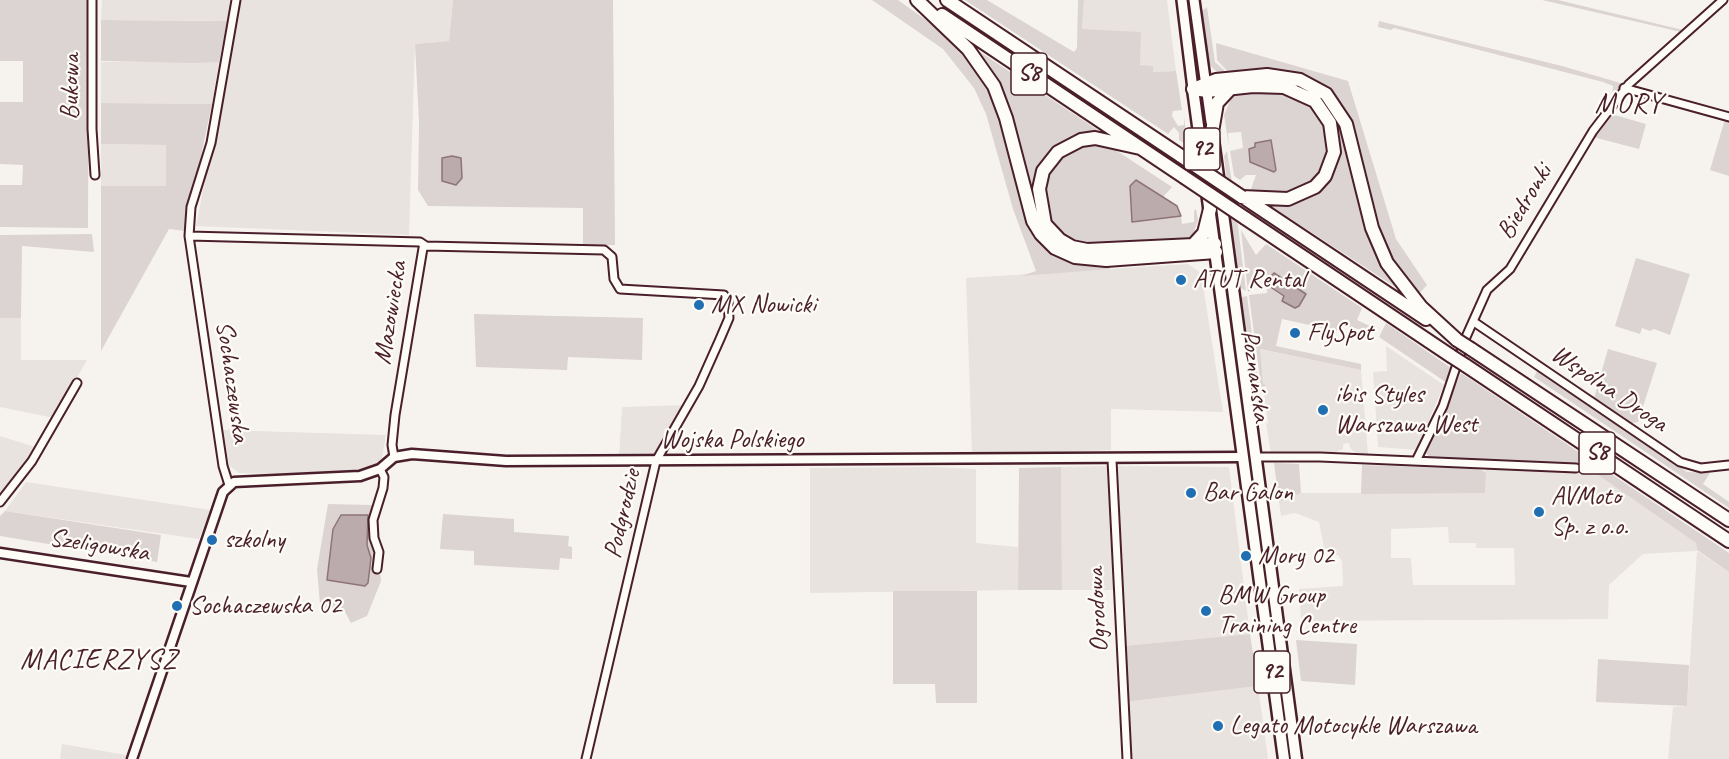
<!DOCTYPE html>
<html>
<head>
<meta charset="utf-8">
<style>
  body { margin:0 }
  canvas { display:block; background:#f6f3ef }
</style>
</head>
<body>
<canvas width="1729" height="759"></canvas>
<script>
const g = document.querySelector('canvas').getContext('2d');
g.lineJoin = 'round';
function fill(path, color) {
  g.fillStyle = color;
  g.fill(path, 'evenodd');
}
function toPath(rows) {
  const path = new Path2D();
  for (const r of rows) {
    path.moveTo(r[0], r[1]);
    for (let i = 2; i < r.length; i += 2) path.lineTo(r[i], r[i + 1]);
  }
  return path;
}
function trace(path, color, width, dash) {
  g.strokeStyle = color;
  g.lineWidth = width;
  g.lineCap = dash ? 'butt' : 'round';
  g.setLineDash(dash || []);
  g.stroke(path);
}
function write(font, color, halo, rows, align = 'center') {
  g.font = font + ' Caveat,sans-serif';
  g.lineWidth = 4.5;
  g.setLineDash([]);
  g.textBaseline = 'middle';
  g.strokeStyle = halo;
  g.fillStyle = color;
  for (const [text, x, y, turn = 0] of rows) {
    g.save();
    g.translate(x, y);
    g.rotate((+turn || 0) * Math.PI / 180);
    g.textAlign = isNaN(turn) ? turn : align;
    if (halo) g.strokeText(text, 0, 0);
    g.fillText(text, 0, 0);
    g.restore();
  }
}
fill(toPath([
  [102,0,230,0,227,21,101,20],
  [241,0,453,0,449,41,415,44,409,235,196,226],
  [1084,0,1167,0,1176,71,1153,72,1082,29],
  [101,62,219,62,212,104,101,103],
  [101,144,166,145,166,186,101,186],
  [1188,264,1201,273,1223,412,1111,409,1111,450,972,455,966,278],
  [0,318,21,318,21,360,87,360,54,418,0,407],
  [1386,346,1444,385,1416,450,1378,447,1373,372,1387,371],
  [1259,349,1361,370,1368,454,1357,454,1350,448,1349,443,1343,444,1343,449,1336,452,1271,454,1266,423,1268,423,1264,393,1267,392,1266,386,1263,384],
  [686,405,656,458,619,458,622,407],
  [223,430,386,435,382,458,374,466,361,471,326,475,239,473,227,464],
  [0,436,35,447,0,494],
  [1486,462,1585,466,1696,543,1697,551,1729,572,1729,759,1668,759,1673,707,1687,706,1697,551,1643,554,1609,585,1608,619,1301,621,1299,589,1343,586,1342,561,1338,555,1325,553,1319,522,1295,513,1281,516,1279,502,1301,493,1485,493],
  [1448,527,1449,543,1476,543,1476,548,1514,548,1515,585,1413,585,1411,558,1391,558,1391,529],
  [1107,466,1113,590,1062,590,1061,467],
  [1115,466,1229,467,1250,634,1123,646],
  [935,467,976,469,976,543,1018,547,1018,590,810,593,810,468],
  [26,482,211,510,199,539,5,511],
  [1258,686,1268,759,1130,759,1125,702],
  [62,744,126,755,125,759,60,759]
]), '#e9e3e0');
fill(toPath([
  [0,0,89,0,88,228,0,227,0,185,22,185,23,165,0,164,0,102,23,102,23,61,0,61],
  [453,0,613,0,615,245,583,245,583,208,428,206,418,190,419,123,415,44,449,41],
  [872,0,898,0,958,43,986,80,999,111,1025,214,1032,229,1041,243,1067,260,1089,265,1110,266,1110,269,1021,276,1036,271,1013,209,986,114,974,88,943,49],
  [965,0,987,0,1074,52,1077,48,1078,0,1084,0,1082,29,1141,32,1140,65,1153,66,1153,72,1176,71,1182,110,1173,111,1172,116,1178,126,1184,125,1184,117,1188,146,1179,140,1179,133,1174,127,1168,134],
  [1542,0,1558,0,1683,30,1681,32],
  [1207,7,1215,62,1224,70,1224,75,1218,73,1209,64,1202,11],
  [101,20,204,21,227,21,219,62,193,63,101,61],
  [1379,21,1562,66,1624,84,1612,96,1613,86,1603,82,1394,28,1391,30,1378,27],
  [1216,43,1348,81,1396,239,1427,285,1418,295,1407,285,1382,243,1354,129,1343,105,1322,83,1294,72,1273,68,1230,74,1217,60],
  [971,46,1107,136,1077,138,1034,189,1034,206,1000,91,987,64],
  [1271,89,1291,92,1308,101,1324,120,1330,154,1324,170,1307,188,1272,197,1251,189,1256,175,1246,175,1240,180,1234,176,1230,151,1243,148,1241,132,1228,133,1229,147,1224,115,1234,92],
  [1321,97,1338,117,1346,139,1371,241,1382,263,1403,292,1268,204,1295,204,1311,196,1322,189,1333,173,1339,140,1331,114],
  [101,103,212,104,185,231,169,229,101,351,101,186,166,186,166,145,101,144],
  [1611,114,1646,124,1639,149,1593,137],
  [1725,119,1729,120,1729,176,1710,170],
  [1092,143,1114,149,1172,187,1163,197,1136,180,1133,222,1181,216,1182,224,1194,222,1194,211,1196,209,1198,220,1191,241,1082,244,1064,237,1053,227,1042,202,1046,175,1054,162,1079,146],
  [1227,151,1234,194,1246,291,1239,287,1224,156],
  [1241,230,1256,255,1266,244,1362,308,1357,320,1370,326,1368,331,1339,325,1337,331,1282,319,1276,346,1361,364,1361,370,1260,349,1263,383,1266,386,1261,387,1249,295,1267,293,1267,290,1264,276,1252,277,1253,289,1248,292],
  [92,234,94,252,22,246,21,318,0,318,0,235],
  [1636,258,1690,274,1670,335,1654,329,1650,331,1642,328,1640,334,1615,326],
  [1247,296,1259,387,1252,384,1242,312,1242,297],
  [474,314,643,318,642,360,568,357,567,370,476,367],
  [1386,323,1451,368,1447,383,1379,337],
  [1608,349,1657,363,1638,422,1632,423,1594,398],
  [1537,371,1687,472,1710,473,1703,484,1729,502,1729,508,1534,377],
  [1461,373,1729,553,1729,572,1697,550,1696,543,1585,466,1431,459,1426,453],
  [1274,463,1299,464,1301,493,1279,502],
  [1362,465,1478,469,1486,472,1485,493,1361,494],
  [1061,467,1062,590,1018,590,1019,468],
  [328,504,372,505,381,581,367,616,351,623,344,610,336,608,326,613,320,604,317,569],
  [5,511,161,535,157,562,0,536,0,516],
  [1259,512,1292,759,1288,759,1255,513],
  [443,514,514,519,514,532,569,536,568,546,572,547,572,559,560,558,559,570,474,565,474,551,440,549],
  [893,591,977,591,977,703,936,703,935,684,893,684],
  [1250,634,1258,686,1125,702,1123,646],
  [1296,640,1357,644,1355,685,1301,681],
  [1598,659,1689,665,1687,706,1596,702]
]), '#dcd4d2');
const water = toPath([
  [1271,140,1276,170,1274,172,1250,162,1249,149,1255,147,1255,143,1271,140],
  [452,156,461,158,462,178,456,185,442,181,442,158,452,156],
  [1136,180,1177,206,1181,216,1132,222,1130,186,1136,180],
  [1274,273,1306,294,1299,306,1295,308,1282,301,1284,296,1272,288,1270,277,1274,273],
  [341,515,368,515,367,545,371,558,368,583,365,586,327,580,333,529,341,515]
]);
fill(water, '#bbabac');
trace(water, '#8e7378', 1.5);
const minor = toPath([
  [92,0,92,129,95,175],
  [1624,88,1729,117],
  [189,236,420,242,426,246],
  [1474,322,1680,462,1701,468,1729,465],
  [394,457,392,445,395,415,423,248,426,246,604,250,612,257,614,279,620,289,724,295,728,302,729,318,720,339,699,386,656,461,586,759],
  [1256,457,1320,457,1576,468],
  [1112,460,1127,759],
  [1416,461,1443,406,1466,337,1487,290,1510,269,1593,131,1629,84,1723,0],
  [229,485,223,466,189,236,191,207,211,143,236,0],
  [0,502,32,461,77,383],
  [377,569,379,552,374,538,373,520,383,488,384,477,380,469]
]);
const tertiary = toPath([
  [0,553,191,582],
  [132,759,223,492,234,482,360,476,380,469,394,457,412,454,506,461,1243,457]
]);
const secondary = toPath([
  [1182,0,1193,89],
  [1194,0,1211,122]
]);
const primary = toPath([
  [1193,89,1284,759],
  [1212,132,1296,759]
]);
const motorway = toPath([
  [917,0,968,49,994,86,1006,118,1033,221,1041,234,1055,248,1075,257,1106,260,1216,252],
  [947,0,1181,156],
  [942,15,1184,177],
  [1193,89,1216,80,1267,75,1300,80,1326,94,1346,124,1372,228,1387,263,1421,307,1457,340],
  [1194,89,1207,91,1253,86,1284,87,1315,101,1330,123,1334,152,1325,176,1315,187,1288,199,1242,197],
  [1212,132,1217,103,1230,89],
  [1140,148,1095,138,1081,140,1058,152,1043,171,1039,189,1045,224,1060,240,1072,247,1087,250,1215,244],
  [1246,199,1426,319],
  [1245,218,1451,356],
  [1193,245,1204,233,1210,209],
  [1471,349,1729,520],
  [1465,365,1729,541]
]);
trace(minor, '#4a1f2b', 11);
trace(tertiary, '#4a1f2b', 13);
trace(secondary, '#4a1f2b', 14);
trace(primary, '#4a1f2b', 15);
trace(motorway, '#4a1f2b', 16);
trace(minor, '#fdfcf7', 7);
trace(tertiary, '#fdfcf7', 8);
trace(secondary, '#fdfcf7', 9);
trace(primary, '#fdfcf7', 10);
trace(motorway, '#fdfcf7', 12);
const motorwayBridge = toPath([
  [1181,156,1242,197],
  [1184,177,1245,218],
  [1457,340,1471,349],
  [1451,356,1465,365]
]);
trace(motorwayBridge, '#4a1f2b', 16, []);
trace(motorwayBridge, '#fdfcf7', 12);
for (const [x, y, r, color] of [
  [1181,280,6,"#1f6fb2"],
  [699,305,6,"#1f6fb2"],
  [1295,333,6,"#1f6fb2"],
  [1323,410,6,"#1f6fb2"],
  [1191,493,6,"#1f6fb2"],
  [1539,512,6,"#1f6fb2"],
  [212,540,6,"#1f6fb2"],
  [1246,556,6,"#1f6fb2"],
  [177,606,6,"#1f6fb2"],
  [1206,611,6,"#1f6fb2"],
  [1218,726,6,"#1f6fb2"]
]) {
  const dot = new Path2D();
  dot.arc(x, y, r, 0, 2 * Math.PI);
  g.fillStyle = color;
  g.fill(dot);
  trace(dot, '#fdfcf7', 2);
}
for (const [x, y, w] of [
  [1029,74,36],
  [1202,149,36],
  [1597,453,36],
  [1272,672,36]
]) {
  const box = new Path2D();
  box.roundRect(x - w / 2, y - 21, w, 42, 4.5);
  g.fillStyle = '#fdfcf7';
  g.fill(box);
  trace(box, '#4a1f2b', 1.5);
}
write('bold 24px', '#4a1f2b', null, [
  ["S8",1029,74],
  ["92",1202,149],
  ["S8",1597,453],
  ["92",1272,672]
]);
write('26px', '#4a1f2b', '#fdfcf7', [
  ["Bukowa",71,87,-90],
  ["Biedronki",1525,202,-59],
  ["Mazowiecka",391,313,-81],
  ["Poznańska",1255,376,82],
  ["Sochaczewska",232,382,82],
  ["Wspólna Droga",1609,389,34],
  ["Wojska Polskiego",732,440],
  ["Podgrodzie",623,514,-77],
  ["Szeligowska",99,546,9],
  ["Ogrodowa",1098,610,-93]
]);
write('26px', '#4a1f2b', '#fdfcf7', [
  ["ATUT Rental",1193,280],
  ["MX Nowicki",711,305],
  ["FlySpot",1307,333],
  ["ibis Styles",1335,395],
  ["Warszawa West",1335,425],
  ["Bar Galon",1203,493],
  ["AVMoto",1551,497],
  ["Sp. z o.o.",1551,527],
  ["szkolny",224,540],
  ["Mory 02",1258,556],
  ["BMW Group",1218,596],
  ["Training Centre",1218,626],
  ["Sochaczewska 02",189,606],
  ["Legato Motocykle Warszawa",1230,726]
], 'left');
g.letterSpacing = '1.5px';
write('28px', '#4a1f2b', '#fdfcf7', [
  ["MORY",1629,105],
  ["MACIERZYSZ",99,661]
]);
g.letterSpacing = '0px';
</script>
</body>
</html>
